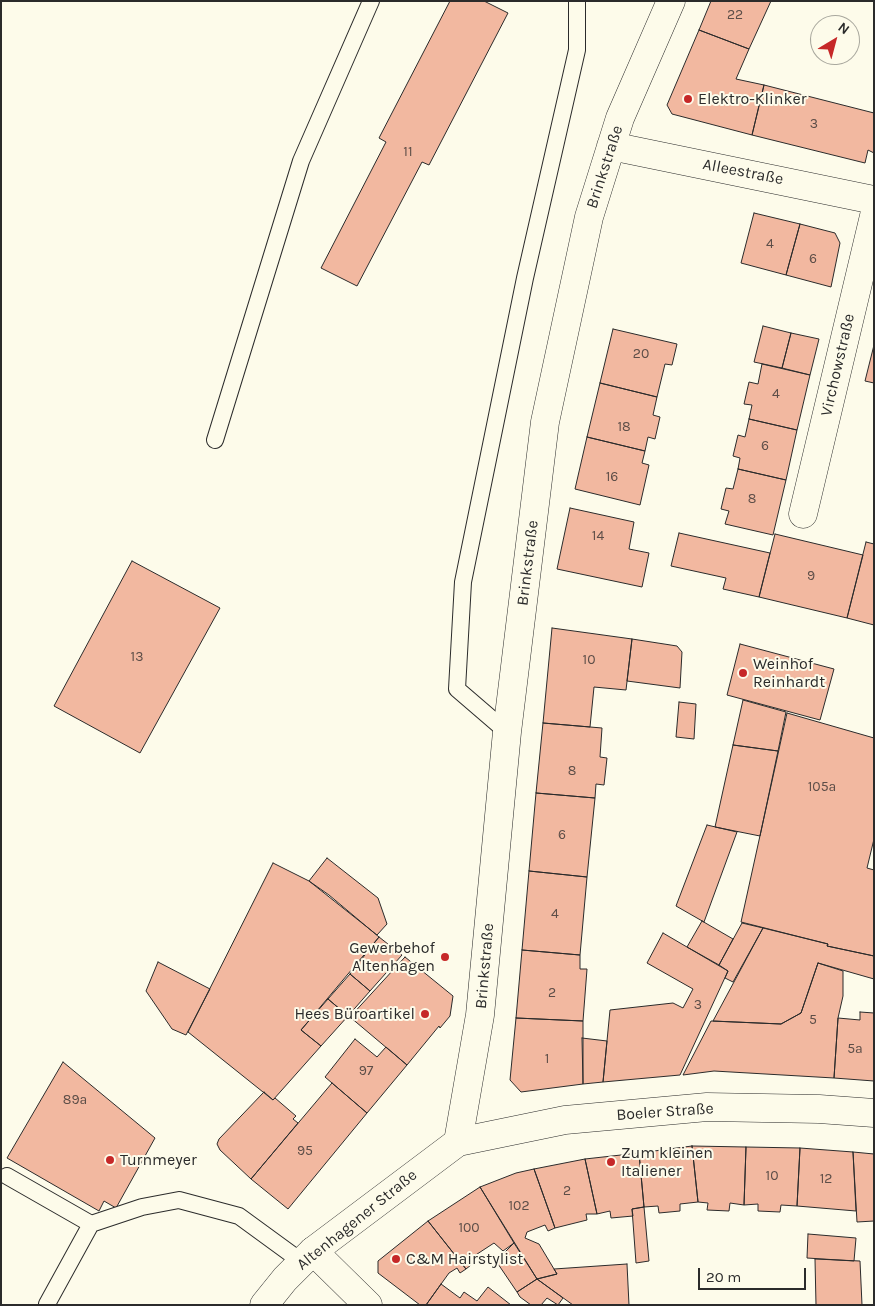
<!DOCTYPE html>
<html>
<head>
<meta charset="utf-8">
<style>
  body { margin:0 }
  #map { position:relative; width:875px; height:1306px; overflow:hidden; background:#fdfbea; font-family:Karla,sans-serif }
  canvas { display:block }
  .frame { position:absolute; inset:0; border:2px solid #2b2b2b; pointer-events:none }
  .north { position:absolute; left:810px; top:15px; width:50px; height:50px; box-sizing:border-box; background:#fdfbea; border:1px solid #a9a89e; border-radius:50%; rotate:37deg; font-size:14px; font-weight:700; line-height:20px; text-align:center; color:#2b2b2b }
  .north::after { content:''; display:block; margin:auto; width:18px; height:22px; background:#c62828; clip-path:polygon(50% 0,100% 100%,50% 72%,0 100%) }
  .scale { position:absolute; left:698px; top:1268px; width:108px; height:22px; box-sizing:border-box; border:2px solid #2b2b2b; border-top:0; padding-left:6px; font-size:15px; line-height:18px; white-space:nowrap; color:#2b2b2b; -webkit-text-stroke:4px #fdfbea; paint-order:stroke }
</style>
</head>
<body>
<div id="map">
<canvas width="875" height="1306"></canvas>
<div class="frame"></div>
<div class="north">N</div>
<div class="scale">20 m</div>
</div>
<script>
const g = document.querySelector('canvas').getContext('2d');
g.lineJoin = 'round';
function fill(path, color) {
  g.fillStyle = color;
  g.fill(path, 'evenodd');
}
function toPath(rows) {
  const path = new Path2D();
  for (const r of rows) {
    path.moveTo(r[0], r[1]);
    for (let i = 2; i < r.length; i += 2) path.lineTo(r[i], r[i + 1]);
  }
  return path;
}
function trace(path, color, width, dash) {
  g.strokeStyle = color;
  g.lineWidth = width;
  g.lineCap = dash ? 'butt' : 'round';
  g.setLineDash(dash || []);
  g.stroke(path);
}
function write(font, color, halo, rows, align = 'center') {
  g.font = font + ' Karla,sans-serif';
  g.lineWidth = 4;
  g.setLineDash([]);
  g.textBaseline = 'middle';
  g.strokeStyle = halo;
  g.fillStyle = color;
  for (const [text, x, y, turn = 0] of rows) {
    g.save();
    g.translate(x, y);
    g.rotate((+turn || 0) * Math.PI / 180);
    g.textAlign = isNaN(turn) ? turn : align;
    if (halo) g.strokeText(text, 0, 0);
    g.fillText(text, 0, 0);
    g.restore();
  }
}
const building = toPath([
  [450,1,484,1,508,13,429,165,422,162,357,286,321,268,386,142,379,138,450,1],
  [711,1,771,1,749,49,699,30,711,1],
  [699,30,749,49,736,79,764,85,752,135,672,114,667,105,699,30],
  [764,85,874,113,874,153,868,150,865,163,752,135,764,85],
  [754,213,800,224,786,275,741,263,754,213],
  [800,224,835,233,840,243,831,287,786,275,800,224],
  [763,326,791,333,782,368,754,362,763,326],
  [613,329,677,344,672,365,665,364,657,397,600,383,613,329],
  [791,333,819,339,810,375,782,368,791,333],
  [874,345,874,383,865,381,874,345],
  [762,364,810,375,797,430,749,419,752,405,744,404,749,382,758,384,762,364],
  [600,383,657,397,653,415,660,417,655,439,648,437,645,451,587,437,600,383],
  [749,419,797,430,786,480,738,469,740,458,733,456,738,435,745,437,749,419],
  [587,437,645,451,642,463,649,465,640,505,575,489,587,437],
  [738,469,786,480,773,535,725,524,729,511,721,509,726,488,733,489,738,469],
  [570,508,634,522,629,549,649,553,642,587,557,569,570,508],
  [679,533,770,553,759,597,723,589,726,578,671,566,679,533],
  [775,534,863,555,847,618,759,597,775,534],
  [866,542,874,544,874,625,847,618,866,542],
  [132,561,220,608,140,753,54,706,132,561],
  [552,628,632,639,626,690,594,687,590,727,543,723,552,628],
  [632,639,677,646,682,652,680,688,627,681,632,639],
  [740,644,834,669,820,720,727,695,740,644],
  [743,700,786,712,778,751,733,745,743,700],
  [679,702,696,704,694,739,676,737,679,702],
  [787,713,874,738,874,839,867,868,874,870,874,956,827,946,828,944,741,922,787,713],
  [543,723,602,728,600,757,607,758,604,785,596,784,595,798,536,793,543,723],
  [733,745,778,751,760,836,715,827,733,745],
  [536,793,595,798,587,877,529,871,536,793],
  [707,825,737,832,704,922,676,906,707,825],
  [327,858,378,898,387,924,377,935,309,881,327,858],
  [273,863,309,881,329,895,379,937,301,1030,321,1046,273,1100,188,1032,273,863],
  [529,871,587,877,580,955,522,950,529,871],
  [702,921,733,939,719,965,687,947,702,921],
  [742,923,763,928,733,982,725,978,728,971,719,965,742,923],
  [763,928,828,944,827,946,874,956,874,979,818,963,801,1013,781,1024,713,1021,763,928],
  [663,933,728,971,680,1075,603,1082,610,1010,673,1003,683,1008,693,989,647,963,663,933],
  [379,937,402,955,370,991,350,974,379,937],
  [522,950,580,955,580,969,587,969,583,1021,516,1018,522,950],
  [405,957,453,996,450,1016,440,1028,439,1026,407,1065,350,1017,405,957],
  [158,962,210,989,186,1035,172,1029,146,991,158,962],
  [818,963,843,971,843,996,838,1018,834,1078,714,1071,683,1075,711,1021,781,1024,801,1013,818,963],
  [350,974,370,991,348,1016,328,999,350,974],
  [328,999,348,1016,321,1046,301,1030,328,999],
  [860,1012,874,1013,874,1081,834,1078,838,1018,860,1020,860,1012],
  [516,1018,583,1021,583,1084,521,1092,510,1080,516,1018],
  [582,1038,607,1041,603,1082,583,1084,582,1038],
  [355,1039,377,1057,386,1047,407,1065,367,1113,325,1077,355,1039],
  [63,1062,155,1138,116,1208,104,1201,99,1211,7,1158,63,1062],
  [332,1083,367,1113,288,1209,251,1179,332,1083],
  [264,1092,273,1100,275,1098,296,1116,293,1119,298,1123,251,1179,220,1150,217,1144,219,1139,264,1092],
  [692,1146,698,1202,680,1204,680,1211,659,1213,658,1206,644,1207,639,1153,692,1146],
  [692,1146,746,1147,744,1205,730,1203,729,1211,707,1210,708,1203,698,1202,692,1146],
  [746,1147,800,1148,797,1206,781,1205,780,1212,758,1211,758,1204,744,1205,746,1147],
  [800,1148,853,1152,856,1211,797,1206,800,1148],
  [853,1152,874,1154,874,1221,857,1222,853,1152],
  [639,1153,644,1207,632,1209,633,1216,611,1218,610,1211,597,1214,585,1159,639,1153],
  [585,1159,597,1214,586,1214,587,1220,555,1228,534,1169,585,1159],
  [534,1169,555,1228,548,1231,545,1225,527,1232,525,1238,539,1244,557,1274,537,1279,480,1187,516,1173,534,1169],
  [480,1187,514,1243,503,1251,494,1243,468,1260,471,1265,466,1269,428,1221,480,1187],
  [644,1207,649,1261,636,1263,632,1209,644,1207],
  [428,1221,466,1269,460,1273,457,1268,449,1273,426,1305,420,1305,378,1273,378,1261,428,1221],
  [808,1234,856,1238,854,1261,807,1258,808,1234],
  [514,1243,537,1279,517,1292,496,1261,514,1243],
  [815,1259,860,1261,862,1305,816,1305,815,1259],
  [627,1264,629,1305,573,1305,537,1279,557,1274,554,1269,627,1264],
  [537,1279,563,1298,558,1305,547,1298,541,1305,531,1305,520,1297,517,1292,537,1279],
  [441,1284,460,1298,464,1292,477,1301,488,1287,511,1305,426,1305,441,1284]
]);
fill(building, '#f2b8a0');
trace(building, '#2b2b2b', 1);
const service = toPath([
  [215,440,301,161,371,1],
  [507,732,457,689,463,582,525,278,577,50,577,1],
  [7,1176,91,1224],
  [47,1304,91,1224,142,1207,179,1200,239,1216,302,1262]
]);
const minor = toPath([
  [611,146,874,200],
  [803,514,874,216],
  [458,1142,480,1015,507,732,545,422,589,217,620,118,671,1],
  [313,1251,368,1305]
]);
const tertiary = toPath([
  [264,1305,285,1279,313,1251,458,1142,565,1120,707,1107,819,1109,874,1113]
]);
trace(service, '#2b2b2b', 18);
trace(minor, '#2b2b2b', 29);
trace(tertiary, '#2b2b2b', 29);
trace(service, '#fdfbea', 16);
trace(minor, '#fdfbea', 28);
trace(tertiary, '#fdfbea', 28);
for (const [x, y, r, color] of [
  [688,99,5,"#c62828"],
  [743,673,5,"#c62828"],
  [445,957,5,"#c62828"],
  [425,1014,5,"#c62828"],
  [110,1160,5,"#c62828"],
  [611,1162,5,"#c62828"],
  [396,1259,5,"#c62828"]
]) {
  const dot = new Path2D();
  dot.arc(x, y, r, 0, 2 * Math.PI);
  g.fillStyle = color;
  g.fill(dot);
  trace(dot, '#fdfbea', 2);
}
write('14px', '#5d4e48', null, [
  ["22",735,15],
  ["3",814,124],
  ["11",408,152],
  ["4",770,244],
  ["6",813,259],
  ["20",641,354],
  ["4",776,394],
  ["18",624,427],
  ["6",765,446],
  ["16",612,477],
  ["8",752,499],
  ["14",598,536],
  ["9",811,576],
  ["13",137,657],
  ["10",589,660],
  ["8",572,771],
  ["105a",822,787],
  ["6",562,835],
  ["4",555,914],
  ["2",552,993],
  ["3",698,1005],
  ["5",813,1020],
  ["5a",855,1049],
  ["1",547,1059],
  ["97",366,1071],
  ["89a",75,1100],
  ["95",305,1151],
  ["10",772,1176],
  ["12",826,1179],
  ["2",567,1191],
  ["102",519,1206],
  ["100",469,1228]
]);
write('16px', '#2b2b2b', '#fdfbea', [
  ["Elektro-Klinker",698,99],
  ["Weinhof",753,664],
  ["Reinhardt",753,682],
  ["Gewerbehof",435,948,"right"],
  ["Altenhagen",435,966,"right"],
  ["Hees Büroartikel",415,1014,"right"],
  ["Zum kleinen",621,1153],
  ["Italiener",621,1171],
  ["Turnmeyer",120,1160],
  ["C&M Hairstylist",406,1259]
], 'left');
write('16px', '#2b2b2b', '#fdfbea', [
  ["Brinkstraße",605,167,-72],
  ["Alleestraße",743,172,11],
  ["Virchowstraße",838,365,-77],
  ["Brinkstraße",528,563,-83],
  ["Brinkstraße",485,966,-85],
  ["Boeler Straße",665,1112,-4],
  ["Altenhagener Straße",357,1220,-39]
]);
</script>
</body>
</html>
